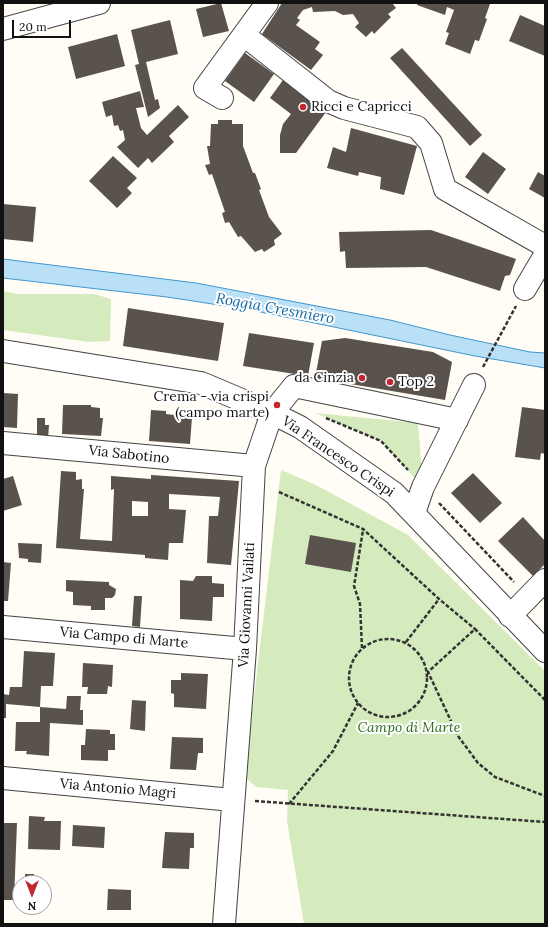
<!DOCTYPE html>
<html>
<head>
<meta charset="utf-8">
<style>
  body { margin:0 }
  #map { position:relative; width:548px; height:927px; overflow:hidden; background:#fffdf5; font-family:Lora,serif }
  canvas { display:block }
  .frame { position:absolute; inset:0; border:4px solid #111; pointer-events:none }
  .north { position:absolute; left:12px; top:875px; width:40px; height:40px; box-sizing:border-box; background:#fff; border:1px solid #a0a0a0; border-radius:50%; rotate:180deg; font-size:11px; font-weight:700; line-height:16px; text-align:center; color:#111 }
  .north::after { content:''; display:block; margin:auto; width:14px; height:18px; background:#c4262e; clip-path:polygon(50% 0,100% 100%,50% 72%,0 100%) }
  .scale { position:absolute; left:12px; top:20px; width:59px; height:18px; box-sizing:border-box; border:2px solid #111; border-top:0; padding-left:5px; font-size:12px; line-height:14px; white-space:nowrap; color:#111; -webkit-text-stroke:3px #fff; paint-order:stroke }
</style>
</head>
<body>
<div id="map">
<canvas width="548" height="927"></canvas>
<div class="frame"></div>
<div class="north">N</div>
<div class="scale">20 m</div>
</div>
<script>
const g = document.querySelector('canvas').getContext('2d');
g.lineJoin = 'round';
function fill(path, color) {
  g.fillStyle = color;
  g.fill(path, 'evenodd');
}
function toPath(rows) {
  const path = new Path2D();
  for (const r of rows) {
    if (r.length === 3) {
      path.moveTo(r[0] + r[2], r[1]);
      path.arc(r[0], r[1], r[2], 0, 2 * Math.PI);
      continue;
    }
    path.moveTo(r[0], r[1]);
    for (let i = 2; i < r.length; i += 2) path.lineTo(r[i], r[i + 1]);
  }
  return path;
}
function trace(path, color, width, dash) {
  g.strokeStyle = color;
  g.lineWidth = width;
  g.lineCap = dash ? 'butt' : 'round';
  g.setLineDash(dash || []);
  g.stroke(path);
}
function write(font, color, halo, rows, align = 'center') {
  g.font = font + ' Lora,serif';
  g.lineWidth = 4;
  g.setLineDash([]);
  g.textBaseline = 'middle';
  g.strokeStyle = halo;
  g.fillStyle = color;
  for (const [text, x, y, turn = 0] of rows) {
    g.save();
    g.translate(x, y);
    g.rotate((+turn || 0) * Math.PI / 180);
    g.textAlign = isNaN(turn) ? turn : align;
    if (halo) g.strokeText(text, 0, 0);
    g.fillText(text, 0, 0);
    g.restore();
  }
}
fill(toPath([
  [3,291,17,294,94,294,111,299,110,341,89,342,3,330],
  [315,413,418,423,423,487,381,441],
  [281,470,316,485,408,535,545,671,545,924,304,924,287,821,288,790,256,787,246,778,247,756]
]), '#d5ebbd');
const water = toPath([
  [3,259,196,283,390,320,450,335,530,352,545,353,545,368,475,356,251,310,167,297,3,278,3,259]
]);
fill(water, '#b9e0f7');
trace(water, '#3f96cf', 1);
fill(toPath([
  [221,3,229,31,203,37,196,9],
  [282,3,392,3,396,8,388,14,391,17,374,34,372,31,366,37,355,27,359,23,353,14,343,15,335,11,313,12,312,7,303,10,297,18,300,20,296,25,320,42,315,49,323,55,311,70,262,34],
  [418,3,490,4,485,18,487,19,479,41,475,40,470,54,445,44,449,33,446,32,454,10,447,7,445,15,417,5],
  [520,15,545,26,545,56,509,41],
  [170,20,178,54,146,62,155,100,158,99,160,108,148,117,135,65,139,64,131,30],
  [117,34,125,66,76,79,68,47],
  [402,48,482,135,470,146,390,58],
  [245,53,274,74,254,102,225,81],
  [283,80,326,112,296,153,280,153,280,135,283,124,291,114,270,98],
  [140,91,144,107,136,108,141,128,147,135,178,105,189,117,169,136,174,142,152,163,148,158,138,168,117,147,125,140,123,130,120,131,118,125,114,126,112,115,106,117,102,102],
  [218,120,232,120,232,124,243,124,243,146,253,173,255,173,261,189,259,190,269,217,282,234,274,240,275,245,264,252,262,249,255,252,241,236,238,237,229,222,225,223,222,213,225,212,212,174,209,175,205,165,210,164,207,146,210,146,211,124,218,124],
  [351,128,417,146,404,195,380,189,381,177,359,172,358,176,327,168,333,147,346,152],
  [483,152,506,169,488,194,465,177],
  [113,156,137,178,127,188,132,193,117,208,89,181],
  [538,172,545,176,545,198,529,189],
  [3,204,36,207,33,242,3,239],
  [431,230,516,259,510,275,505,276,500,291,426,267,346,268,345,251,340,252,339,232],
  [128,308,224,323,218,361,123,346],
  [249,333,314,343,308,376,243,366],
  [345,338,433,352,452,362,445,400,315,378,322,341],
  [3,393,18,394,17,428,3,427],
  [63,405,91,405,91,407,100,408,100,418,103,418,101,436,62,434],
  [522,407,545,410,545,454,541,453,540,460,515,457],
  [151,410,166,411,166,414,192,417,190,444,149,441],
  [37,418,45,418,45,425,49,425,48,439,37,438],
  [61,471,76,472,76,480,82,479,82,489,84,489,80,539,112,541,114,489,111,490,111,476,151,479,151,475,239,481,231,565,207,563,209,516,218,516,220,497,169,494,169,509,186,510,183,543,169,543,168,560,145,558,145,555,56,548],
  [132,501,148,502,148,516,132,516],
  [473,473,502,503,480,523,451,493],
  [13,476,22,505,3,511,3,479],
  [523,517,545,541,545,564,533,576,498,541],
  [310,535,356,543,351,572,305,564],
  [18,543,42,544,41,563,28,562,28,559,19,558],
  [3,562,11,563,8,601,3,601],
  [196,576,212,576,212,583,224,584,224,597,213,597,212,621,180,619,180,580,193,581],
  [66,580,109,582,109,585,116,589,115,595,112,598,105,598,105,610,91,610,91,606,73,605,73,592,66,591],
  [134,596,142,596,140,627,132,626],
  [24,651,55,653,53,686,41,686,40,707,6,704,6,718,3,718,3,694,9,695,10,687,22,687],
  [83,663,113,665,112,687,108,686,107,694,87,694,88,687,82,687],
  [181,673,208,674,206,709,174,707,174,694,171,693,171,680,181,680],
  [67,696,81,696,80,710,83,710,83,725,50,723,49,756,26,754,27,751,15,751,16,722,40,722,40,707,66,709],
  [132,700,146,701,145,731,130,729],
  [86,729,110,730,110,734,115,734,115,750,108,750,108,761,81,760,81,745,85,745],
  [172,737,203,738,203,753,198,753,196,770,170,769],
  [29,816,45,817,44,821,61,821,60,850,28,849],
  [3,823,17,823,14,900,3,900],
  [73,825,105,827,104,848,72,846],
  [165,832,194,833,194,848,190,848,189,869,162,868],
  [25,874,34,874,34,883,25,883],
  [108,889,131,890,131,910,107,910],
  [25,907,35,907,35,913,25,913]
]), '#5a524d');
const minor = toPath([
  [3,29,99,3],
  [244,35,328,101,344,108,417,127,431,143,445,189,545,246],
  [222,98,205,88,267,3],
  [525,289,545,255],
  [3,351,201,383,272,413,300,427,394,493,545,651],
  [3,443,254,466],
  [414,513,423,487,474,385],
  [510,616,545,580],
  [3,627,245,649],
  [3,778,232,800],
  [224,924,245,649,254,466,272,413,294,386,457,420]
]);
trace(minor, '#444', 24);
trace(toPath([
  [483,367,516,306],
  [326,418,381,441,408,470],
  [279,492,363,529,439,599,475,629],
  [439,503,514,582],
  [388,678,39],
  [406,642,439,599],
  [362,648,360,604,354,586,363,530],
  [545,700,475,629,428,672,458,736,478,763,495,777,545,796],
  [255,801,545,822],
  [289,804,333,751,358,703]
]), '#333', 2.5, [4, 2]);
trace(minor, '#fff', 22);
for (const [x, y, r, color] of [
  [303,107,4,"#c4262e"],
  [362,378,4,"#c4262e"],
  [390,382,4,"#c4262e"],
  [277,405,4,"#c4262e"]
]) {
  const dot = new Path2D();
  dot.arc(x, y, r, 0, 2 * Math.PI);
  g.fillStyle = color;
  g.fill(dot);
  trace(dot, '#fff', 1.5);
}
write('14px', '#111', '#fff', [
  ["Ricci e Capricci",311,107],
  ["da Cinzia",354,378,"right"],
  ["Top 2",398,382],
  ["Crema - via crispi",269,397,"right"],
  ["(campo marte)",269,413,"right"]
], 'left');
write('14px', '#111', '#fff', [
  ["Via Sabotino",129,455,6],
  ["Via Francesco Crispi",338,457,34],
  ["Via Giovanni Vailati",247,605,-87],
  ["Via Campo di Marte",124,638,5],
  ["Via Antonio Magri",118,789,5]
]);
write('italic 14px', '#2f6b1f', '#fff', [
  ["Campo di Marte",409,728]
]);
write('italic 15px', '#1768a6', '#fff', [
  ["Roggia Cresmiero",275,309,10]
]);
</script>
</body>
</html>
